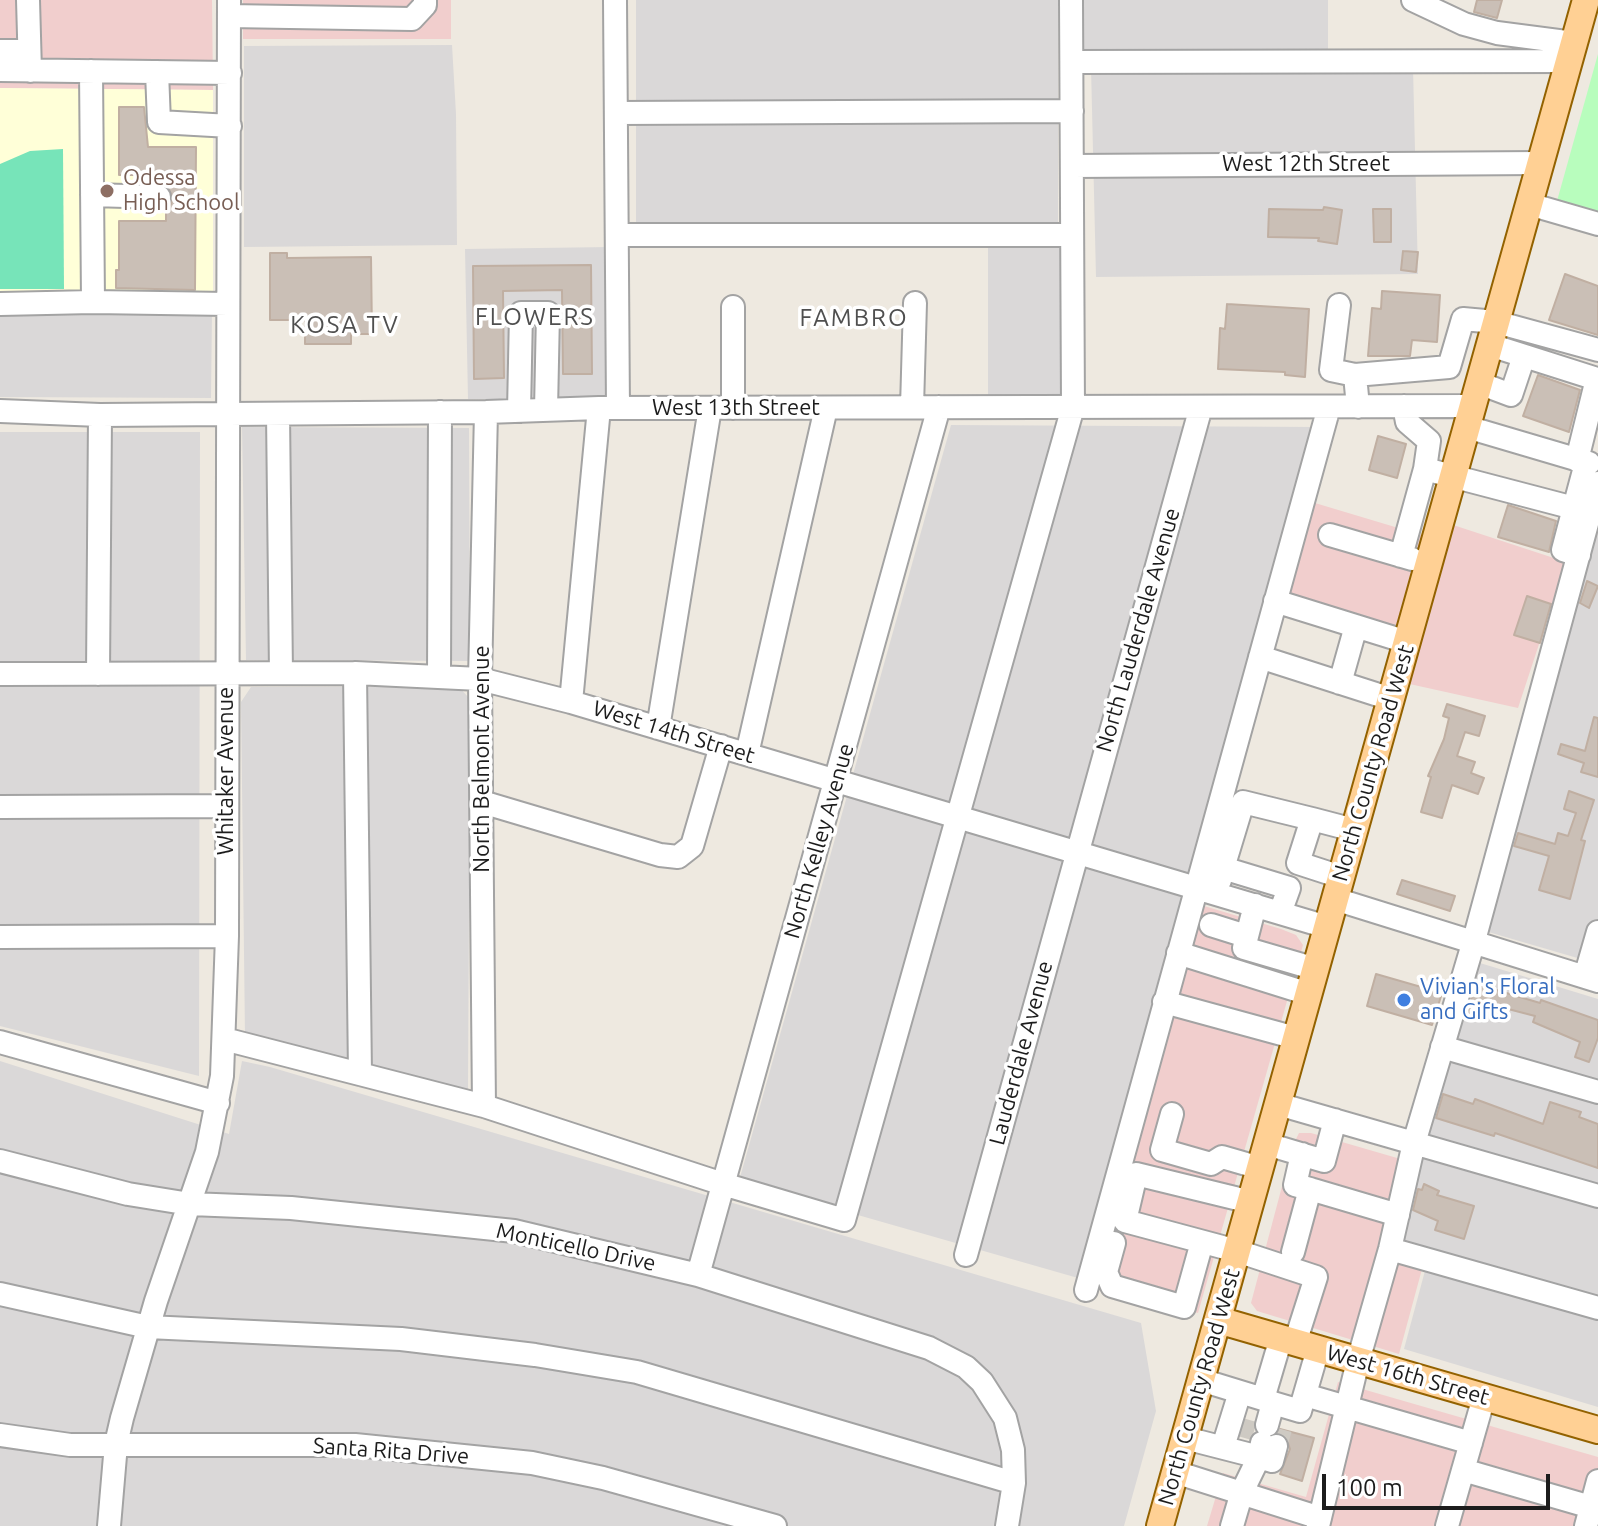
<!DOCTYPE html>
<html>
<head>
<meta charset="utf-8">
<style>
  body { margin:0 }
  #map { position:relative; width:1598px; height:1526px; overflow:hidden; background:#eee9e0; font-family:Ubuntu,sans-serif }
  canvas { display:block }
  .scale { position:absolute; left:1322px; top:1474px; width:228px; height:36px; box-sizing:border-box; border:4px solid #1c1c1c; border-top:0; padding-left:10px; font-size:24px; line-height:28px; white-space:nowrap; color:#1c1c1c; -webkit-text-stroke:6px #fff; paint-order:stroke }
</style>
</head>
<body>
<div id="map">
<canvas width="1598" height="1526"></canvas>
<div class="scale">100 m</div>
</div>
<script>
const g = document.querySelector('canvas').getContext('2d');
g.lineJoin = 'round';
function fill(path, color) {
  g.fillStyle = color;
  g.fill(path, 'evenodd');
}
function toPath(rows) {
  const path = new Path2D();
  for (const r of rows) {
    path.moveTo(r[0], r[1]);
    for (let i = 2; i < r.length; i += 2) path.lineTo(r[i], r[i + 1]);
  }
  return path;
}
function trace(path, color, width, dash) {
  g.strokeStyle = color;
  g.lineWidth = width;
  g.lineCap = dash ? 'butt' : 'round';
  g.setLineDash(dash || []);
  g.stroke(path);
}
function write(font, color, halo, rows, align = 'center') {
  g.font = font + ' Ubuntu,sans-serif';
  g.lineWidth = 7;
  g.setLineDash([]);
  g.textBaseline = 'middle';
  g.strokeStyle = halo;
  g.fillStyle = color;
  for (const [text, x, y, turn = 0] of rows) {
    g.save();
    g.translate(x, y);
    g.rotate((+turn || 0) * Math.PI / 180);
    g.textAlign = isNaN(turn) ? turn : align;
    if (halo) g.strokeText(text, 0, 0);
    g.fillText(text, 0, 0);
    g.restore();
  }
}
fill(toPath([
  [636,0,1058,0,1058,223,636,222],
  [1071,0,1328,0,1328,57,1072,58],
  [452,45,456,114,457,245,244,247,244,46],
  [1091,67,1413,68,1418,274,1096,277],
  [1069,241,1069,395,988,395,988,242],
  [611,247,614,400,468,399,465,249],
  [0,308,212,310,211,398,0,397],
  [951,425,1316,427,1078,1278,739,1181],
  [242,427,469,428,470,661,246,660],
  [0,432,200,432,199,1076,0,1026],
  [1598,504,1598,964,1485,931],
  [458,686,469,698,470,716,468,1091,245,1036,241,702,251,687],
  [1457,956,1598,999,1598,1407,1404,1349,1426,1267,1385,1252],
  [0,1061,229,1134,242,1061,270,1067,1141,1323,1156,1411,1124,1526,0,1526]
]), '#dad8d8');
fill(toPath([
  [0,0,212,0,213,90,0,88],
  [243,0,451,0,451,39,243,39],
  [1305,500,1435,539,1441,521,1566,562,1518,708,1396,681,1408,638,1278,600],
  [1194,903,1281,929,1296,935,1303,945,1198,1313,1094,1282],
  [1299,1133,1311,1133,1404,1160,1379,1253,1422,1269,1399,1354,1257,1311,1251,1303,1293,1145],
  [1338,1382,1598,1457,1598,1526,1207,1526,1223,1473,1306,1497]
]), '#f1cecd');
fill(toPath([
  [0,88,213,90,213,293,0,292]
]), '#ffffd8');
fill(toPath([
  [1598,54,1598,213,1557,201]
]), '#b8fdbd');
fill(toPath([
  [63,149,64,289,0,289,0,164,30,151]
]), '#77e4b9');
const building = toPath([
  [1477,0,1502,0,1497,18,1474,12,1477,0],
  [119,107,144,107,148,147,196,147,195,290,116,288,116,270,119,270,119,221,166,221,166,209,171,204,173,197,166,185,166,175,119,175,119,107],
  [1324,207,1342,210,1337,244,1318,241,1319,238,1268,237,1269,209,1323,210,1324,207],
  [1373,209,1391,209,1391,242,1374,242,1373,209],
  [1403,251,1418,252,1416,272,1401,270,1403,251],
  [270,253,287,253,287,258,371,257,372,334,351,334,351,344,305,344,305,320,270,320,270,253],
  [591,265,592,374,563,374,562,290,503,291,504,378,474,379,473,266,591,265],
  [1565,274,1598,286,1598,335,1549,320,1565,274],
  [1382,291,1440,295,1437,342,1412,340,1410,356,1368,356,1372,308,1381,309,1382,291],
  [1227,304,1309,309,1305,377,1285,375,1285,372,1218,369,1220,328,1225,329,1227,304],
  [1538,375,1580,390,1569,432,1523,416,1538,375],
  [1378,436,1406,444,1397,478,1369,470,1378,436],
  [1508,505,1556,521,1549,552,1498,537,1508,505],
  [1587,581,1598,586,1589,608,1580,603,1587,581],
  [1527,596,1551,604,1540,643,1514,635,1527,596],
  [1447,704,1485,716,1479,736,1465,732,1457,756,1475,762,1471,773,1484,778,1478,794,1452,785,1442,818,1421,812,1431,777,1428,776,1444,739,1449,718,1443,716,1447,704],
  [1594,717,1598,718,1598,777,1581,772,1584,763,1558,754,1561,744,1585,751,1594,717],
  [1569,791,1594,800,1581,840,1585,841,1570,899,1539,890,1549,856,1514,846,1518,833,1555,844,1558,833,1568,836,1576,813,1564,809,1569,791],
  [1402,880,1455,896,1450,911,1397,894,1402,880],
  [1376,974,1442,993,1432,1025,1367,1006,1376,974],
  [1476,984,1540,1003,1541,1000,1598,1020,1598,1038,1589,1062,1575,1057,1580,1042,1533,1022,1535,1016,1485,1003,1481,1016,1467,1013,1476,984],
  [1443,1094,1473,1104,1475,1099,1543,1124,1550,1102,1581,1112,1579,1117,1598,1124,1598,1168,1495,1133,1494,1136,1436,1118,1443,1094],
  [1424,1184,1439,1191,1437,1195,1474,1206,1464,1239,1435,1230,1438,1221,1413,1210,1418,1189,1422,1190,1424,1184],
  [1280,1429,1314,1438,1302,1481,1280,1474,1290,1449,1286,1437,1278,1432,1280,1429]
]);
fill(building, '#cabfb6');
trace(building, '#c0afa2', 2);
trace(toPath([
  [1241,1437,1246,1419],
  [1276,1446,1281,1429]
]), '#cecac3', 22, [22, 11]);
const minor = toPath([
  [28,0,30,71],
  [615,0,618,408],
  [1413,0,1464,24,1497,33,1574,43],
  [229,16,412,19,425,5,425,0],
  [0,51,29,51],
  [1072,62,1569,61],
  [0,70,230,73],
  [157,72,159,122,230,126],
  [616,113,1072,111],
  [1072,166,1541,163],
  [92,195,159,197],
  [1529,204,1598,224],
  [617,235,1072,235],
  [93,302,228,304],
  [0,304,93,302,91,71],
  [1339,305,1331,370,1355,375],
  [733,307,733,408],
  [1490,345,1597,379,1577,460],
  [1479,383,1511,395,1524,356],
  [912,407,915,303],
  [1358,407,1355,375,1449,367,1463,319,1496,322,1598,350],
  [0,411,100,415,486,412,599,408,1473,406],
  [519,411,521,313,548,313,546,410],
  [278,414,281,673],
  [1467,427,1589,463],
  [1425,469,1574,508,1586,463],
  [1574,508,1563,550,1579,555],
  [1330,535,1412,559],
  [1401,556,1425,469,1429,441,1407,422,1404,406],
  [1275,601,1407,642],
  [1260,657,1391,699],
  [355,673,360,1074],
  [0,674,355,673,480,679,571,702,1327,927],
  [98,674,100,415],
  [439,677,440,412],
  [1340,683,1356,626],
  [571,702,599,408],
  [658,728,710,408],
  [747,754,826,408],
  [482,802,660,855,678,857,692,846,721,746],
  [0,807,226,806],
  [1223,868,1243,802,1312,819],
  [1341,877,1298,863,1312,819,1354,830],
  [1220,880,1223,868,1289,888,1280,913],
  [1335,899,1598,981],
  [1255,905,1244,948,1316,969],
  [1211,925,1246,936],
  [0,937,227,936],
  [1178,953,1309,994],
  [1585,977,1598,932],
  [1164,1002,1296,1038],
  [224,1039,484,1106,723,1184,844,1220,1073,407,1071,0],
  [0,1042,218,1103],
  [1442,1047,1598,1092],
  [1278,1104,1598,1196],
  [484,1106,480,679,486,412],
  [1172,1114,1162,1150,1211,1164,1222,1157,1260,1168],
  [1267,1144,1324,1161,1335,1120],
  [1302,1154,1295,1185,1310,1189],
  [0,1161,128,1194,190,1204,291,1208,514,1231,698,1275,929,1348,966,1367,982,1382,1005,1418,1013,1450,1014,1483,1007,1526],
  [1251,1202,1136,1174,1125,1221,1237,1251,1316,1277,1295,1343],
  [1114,1243,1106,1272,1112,1286,1184,1307,1202,1242],
  [1390,1249,1598,1308],
  [1293,1252,1310,1189,1398,1215],
  [966,1255,1201,407],
  [698,1275,939,407],
  [1086,1290,1329,407],
  [0,1294,148,1327,401,1339,535,1355,637,1372,1014,1483],
  [1201,1380,1263,1399],
  [1305,1395,1471,1443],
  [1273,1403,1263,1399,1281,1338],
  [1267,1425,1273,1403,1300,1411,1318,1349],
  [0,1435,70,1445,355,1445,532,1463,603,1478,775,1526],
  [1185,1438,1259,1457,1262,1443],
  [1223,1447,1240,1392],
  [1463,1470,1591,1507],
  [1175,1472,1320,1518],
  [109,1526,116,1444,122,1418,156,1301,207,1152,222,1076,227,936,229,0],
  [1232,1526,1242,1492,1259,1457,1272,1461,1276,1446],
  [1318,1526,1358,1361,1390,1249,1414,1143,1473,944,1598,483],
  [1447,1526,1484,1397],
  [1586,1526,1598,1481]
]);
const major = toPath([
  [1218,1320,1598,1430],
  [1160,1526,1586,0]
]);
trace(minor, '#a3a3a3', 26);
trace(major, '#936200', 30);
trace(minor, '#fff', 22);
trace(major, '#ffd094', 26);
for (const [x, y, r, color] of [
  [107,191,8,"#8d6e63"],
  [1404,1000,8,"#3f7fe0"]
]) {
  const dot = new Path2D();
  dot.arc(x, y, r, 0, 2 * Math.PI);
  g.fillStyle = color;
  g.fill(dot);
  trace(dot, '#fff', 3);
}
write('22px', '#1c1c1c', '#fff', [
  ["West 12th Street",1306,164],
  ["West 13th Street",736,408],
  ["North Lauderdale Avenue",1138,630,-74],
  ["West 14th Street",674,732,17],
  ["North Belmont Avenue",482,759,-90],
  ["North County Road West",1373,763,-74],
  ["Whitaker Avenue",226,771,-90],
  ["North Kelley Avenue",819,841,-74],
  ["Lauderdale Avenue",1021,1053,-75],
  ["Monticello Drive",576,1247,12],
  ["West 16th Street",1408,1375,16],
  ["North County Road West",1199,1387,-74],
  ["Santa Rita Drive",391,1451,4]
]);
write('22px', '#785e54', '#fff', [
  ["Odessa",123,178],
  ["High School",123,203]
], 'left');
write('22px', '#366cbe', '#fff', [
  ["Vivian's Floral",1420,987],
  ["and Gifts",1420,1012]
], 'left');
g.letterSpacing = '2px';
write('24px', '#4f4f4f', '#fff', [
  ["FLOWERS",535,317],
  ["FAMBRO",854,318],
  ["KOSA TV",345,325]
]);
g.letterSpacing = '0px';
</script>
</body>
</html>
